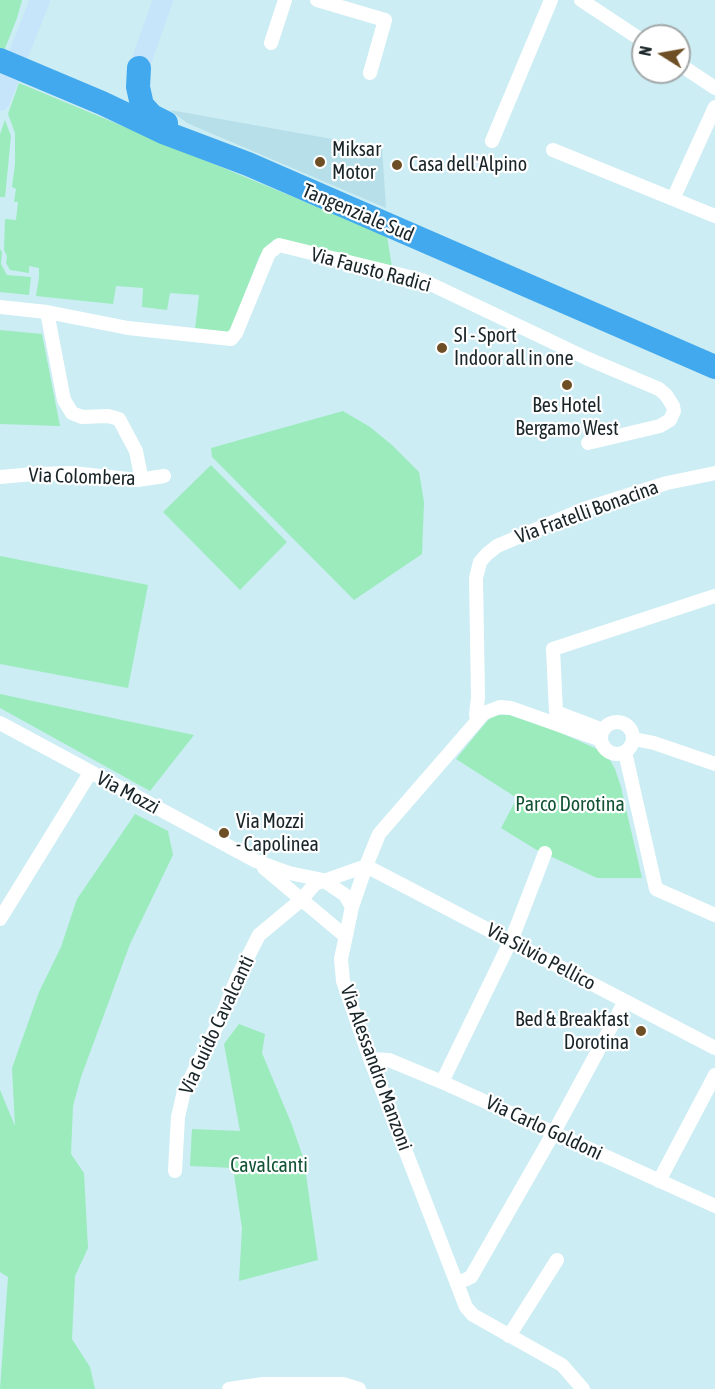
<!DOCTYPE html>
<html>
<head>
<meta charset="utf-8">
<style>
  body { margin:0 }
  #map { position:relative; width:715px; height:1389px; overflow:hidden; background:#ccedf4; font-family:"Asap Condensed",sans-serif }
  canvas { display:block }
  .north { position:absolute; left:631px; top:24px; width:60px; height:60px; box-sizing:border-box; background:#fff; border:2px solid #a3a8a9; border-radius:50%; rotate:281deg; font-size:16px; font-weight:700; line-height:24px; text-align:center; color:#192528 }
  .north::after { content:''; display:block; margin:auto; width:21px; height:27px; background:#6e4f25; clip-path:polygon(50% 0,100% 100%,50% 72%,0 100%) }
</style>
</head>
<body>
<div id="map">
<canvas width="715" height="1389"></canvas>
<div class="north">N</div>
</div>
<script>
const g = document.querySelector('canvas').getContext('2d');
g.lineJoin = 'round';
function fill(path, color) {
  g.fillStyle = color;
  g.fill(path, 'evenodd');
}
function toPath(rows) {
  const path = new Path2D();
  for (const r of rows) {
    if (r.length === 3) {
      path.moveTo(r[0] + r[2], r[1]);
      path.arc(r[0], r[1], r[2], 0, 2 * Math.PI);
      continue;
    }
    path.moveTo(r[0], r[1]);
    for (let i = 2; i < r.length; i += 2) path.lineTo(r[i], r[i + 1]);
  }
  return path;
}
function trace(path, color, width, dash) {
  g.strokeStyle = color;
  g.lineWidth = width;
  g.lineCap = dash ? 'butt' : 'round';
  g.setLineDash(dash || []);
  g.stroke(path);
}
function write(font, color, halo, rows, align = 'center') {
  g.font = font + ' "Asap Condensed",sans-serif';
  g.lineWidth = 4.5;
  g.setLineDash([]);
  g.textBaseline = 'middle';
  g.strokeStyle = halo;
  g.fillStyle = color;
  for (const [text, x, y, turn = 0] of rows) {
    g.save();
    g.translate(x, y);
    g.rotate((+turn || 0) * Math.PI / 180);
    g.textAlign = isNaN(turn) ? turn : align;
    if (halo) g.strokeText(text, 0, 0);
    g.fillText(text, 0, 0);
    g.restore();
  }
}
fill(toPath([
  [170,110,382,148,386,208,187,123]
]), '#b7dfe9');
fill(toPath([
  [0,0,22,0,17,18,4,51,0,50],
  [19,83,387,236,392,267,264,250,259,257,231,329,227,332,195,329,199,295,170,293,167,310,142,307,143,288,116,286,113,304,36,296,39,277,39,268,29,266,29,273,10,270,6,263,7,256,4,250,5,219,16,220,18,202,14,202,16,189,12,187,15,164,15,133,8,114],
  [5,120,11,136,5,197,0,197,0,134],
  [0,249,2,252,1,264,7,275,31,277,29,295,0,292],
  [0,330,42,334,60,426,0,424],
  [343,411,370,427,392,445,419,472,424,502,422,554,354,600,212,457,211,448],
  [211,465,287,542,240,590,163,512],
  [0,556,148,585,128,688,0,664],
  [0,694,122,720,194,735,150,791,0,708],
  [496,715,509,715,552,729,606,753,615,769,621,787,642,878,597,878,535,849,501,828,517,798,456,759,488,720],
  [135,814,168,831,173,855,130,944,81,1077,73,1106,71,1154,84,1173,88,1248,75,1276,72,1339,90,1367,95,1389,0,1389,8,1277,0,1272,0,1090,15,1126,12,1068,39,992,61,947,77,899],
  [239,1024,265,1034,262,1053,292,1125,304,1160,318,1260,239,1281,242,1228,233,1168,190,1166,192,1129,240,1131,224,1044]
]), '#9bebbc');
trace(toPath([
  [317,0,385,20,370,73],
  [581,0,643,41],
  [271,43,285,0],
  [679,64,715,88],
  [492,141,551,0],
  [553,150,715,216],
  [673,199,715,107],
  [0,307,47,312,128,328,231,339,236,333,269,253,279,245,422,280,586,358,659,389,666,395,673,406,674,411,670,420,660,426,588,443],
  [47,312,64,400,72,413,82,417,108,416,119,419,136,451,140,471,138,480],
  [0,477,34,474,72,473,138,480,164,476],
  [478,719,476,715,478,697,476,578,480,562,487,554,497,546,584,509,667,483,715,473],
  [617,738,16],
  [0,723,256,861,289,873,323,880,345,895,352,907],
  [603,730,556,712,553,649,715,596],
  [634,739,654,743,715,764],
  [625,752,656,889,715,915],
  [366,866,715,1048],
  [264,868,345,936],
  [0,919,90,773],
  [370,1059,389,1060,442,1082,715,1206],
  [442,1082,513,936,545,853],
  [175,1171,178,1117,184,1091,221,1018,237,978,259,935,301,900,315,884,366,866],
  [659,1181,715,1075],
  [458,1283,471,1277,554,1132,625,1001],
  [509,1336,557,1260],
  [229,1389,263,1384,343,1384,359,1389],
  [583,1389,562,1365,473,1315,466,1307,370,1059,343,981,341,959,352,907,366,866,379,834,484,713,500,707,511,708,601,740]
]), '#fff', 14);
trace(toPath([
  [139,68,163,0],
  [0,101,40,0]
]), '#c6e5fa', 20);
trace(toPath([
  [0,60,102,103,163,132,248,164,715,367],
  [139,68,138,87,142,105,152,116,166,123]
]), '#42a9ee', 24);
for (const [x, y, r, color] of [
  [320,162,6,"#6e4f25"],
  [397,165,6,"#6e4f25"],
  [442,348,6,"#6e4f25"],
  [567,385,6,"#6e4f25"],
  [224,833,6,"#6e4f25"],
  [641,1031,6,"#6e4f25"]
]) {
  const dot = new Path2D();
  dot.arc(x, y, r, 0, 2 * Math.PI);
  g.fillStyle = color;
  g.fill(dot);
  trace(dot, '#fff', 2);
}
write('20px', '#192528', '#fff', [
  ["Miksar",332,150],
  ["Motor",332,173],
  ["Casa dell'Alpino",409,165],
  ["SI - Sport",454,336],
  ["Indoor all in one",454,359],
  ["Bes Hotel",567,406,"center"],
  ["Bergamo West",567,429,"center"],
  ["Via Mozzi",236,822],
  ["- Capolinea",236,845],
  ["Bed & Breakfast",629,1020,"right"],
  ["Dorotina",629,1043,"right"]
], 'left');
write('20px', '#192528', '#fff', [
  ["Tangenziale Sud",358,213,23],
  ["Via Fausto Radici",371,270,15],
  ["Via Colombera",82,477,2],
  ["Via Fratelli Bonacina",587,512,-20],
  ["Via Mozzi",128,793,28],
  ["Via Silvio Pellico",541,957,28],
  ["Via Guido Cavalcanti",217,1025,-65],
  ["Via Alessandro Manzoni",376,1068,70],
  ["Via Carlo Goldoni",544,1128,25]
]);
write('20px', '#125334', '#fff', [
  ["Parco Dorotina",570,805],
  ["Cavalcanti",269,1166]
]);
</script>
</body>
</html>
